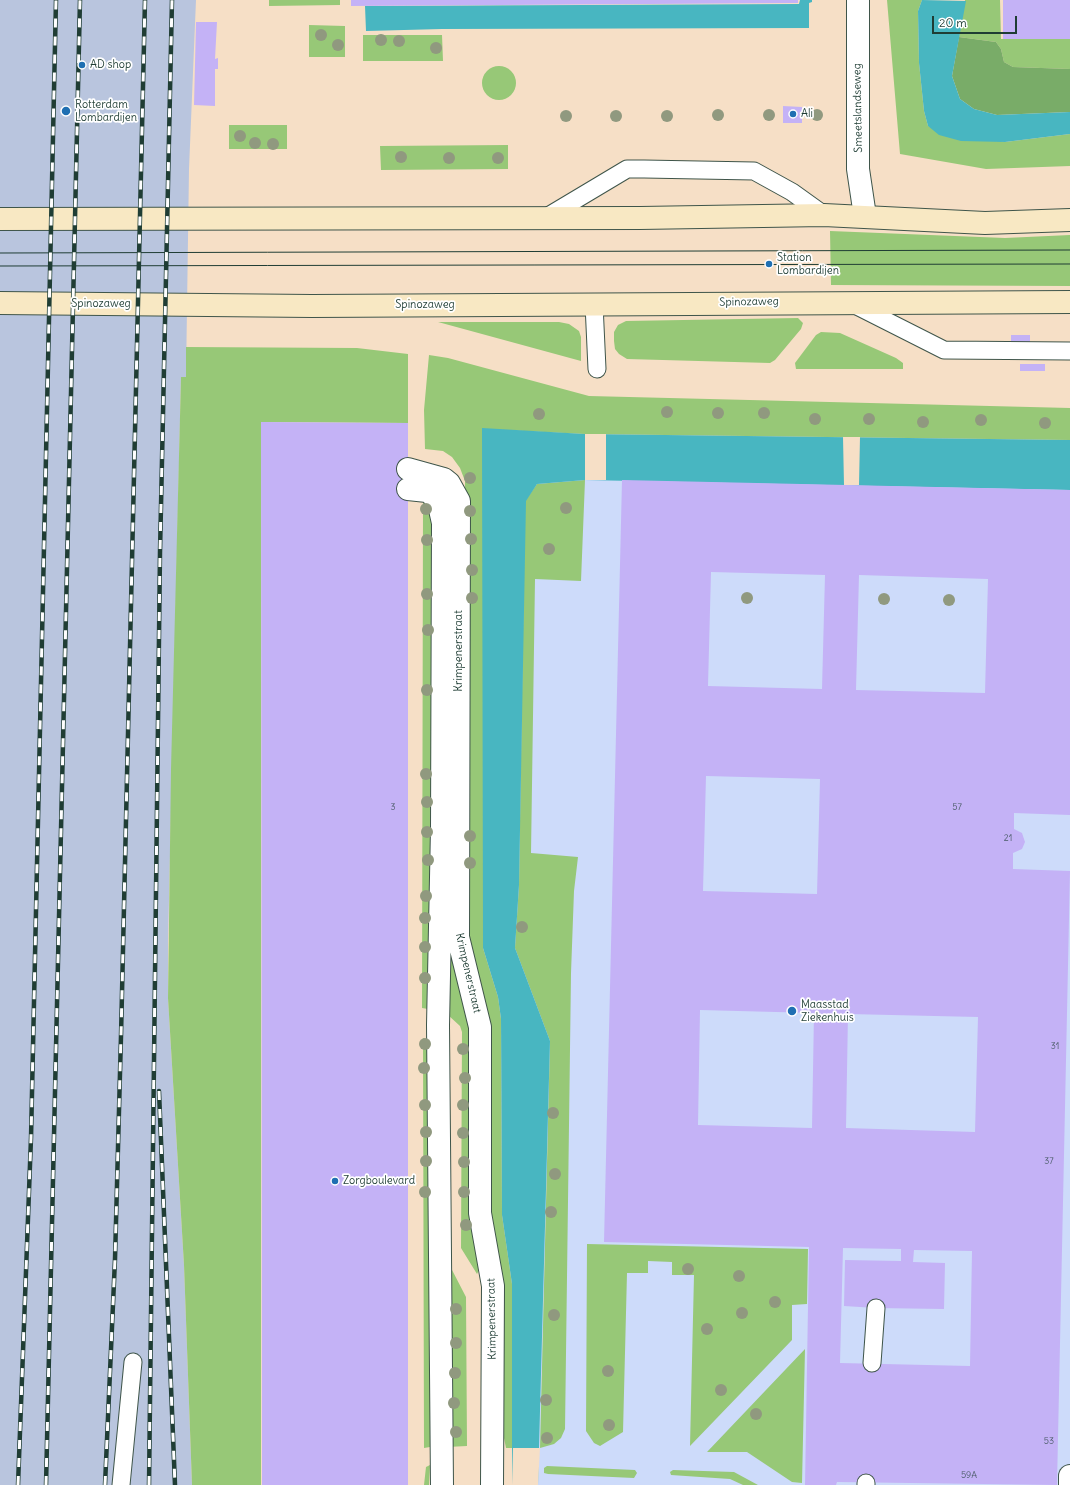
<!DOCTYPE html>
<html>
<head>
<meta charset="utf-8">
<style>
  body { margin:0 }
  #map { position:relative; width:1070px; height:1485px; overflow:hidden; background:#f6dfc6; font-family:Delius,sans-serif }
  canvas { display:block }
  .scale { position:absolute; left:932px; top:16px; width:85px; height:18px; box-sizing:border-box; border:2px solid #1f3d34; border-top:0; padding-left:5px; font-size:12px; line-height:14px; white-space:nowrap; color:#1f3d34; -webkit-text-stroke:3px #fff; paint-order:stroke }
</style>
</head>
<body>
<div id="map">
<canvas width="1070" height="1485"></canvas>
<div class="scale">20 m</div>
</div>
<script>
const g = document.querySelector('canvas').getContext('2d');
g.lineJoin = 'round';
function fill(path, color) {
  g.fillStyle = color;
  g.fill(path, 'evenodd');
}
function toPath(rows) {
  const path = new Path2D();
  for (const r of rows) {
    if (r.length === 3) {
      path.moveTo(r[0] + r[2], r[1]);
      path.arc(r[0], r[1], r[2], 0, 2 * Math.PI);
      continue;
    }
    path.moveTo(r[0], r[1]);
    for (let i = 2; i < r.length; i += 2) path.lineTo(r[i], r[i + 1]);
  }
  return path;
}
function trace(path, color, width, dash) {
  g.strokeStyle = color;
  g.lineWidth = width;
  g.lineCap = dash ? 'butt' : 'round';
  g.setLineDash(dash || []);
  g.stroke(path);
}
function write(font, color, halo, rows, align = 'center') {
  g.font = font + ' Delius,sans-serif';
  g.lineWidth = 3.5;
  g.setLineDash([]);
  g.textBaseline = 'middle';
  g.strokeStyle = halo;
  g.fillStyle = color;
  for (const [text, x, y, turn = 0] of rows) {
    g.save();
    g.translate(x, y);
    g.rotate((+turn || 0) * Math.PI / 180);
    g.textAlign = isNaN(turn) ? turn : align;
    if (halo) g.strokeText(text, 0, 0);
    g.fillText(text, 0, 0);
    g.restore();
  }
}
fill(toPath([
  [507,460,1070,474,1070,1485,525,1485]
]), '#cddbfa');
fill(toPath([
  [0,0,196,0,189,169,186,377,181,377,168,942,168,998,184,1265,192,1485,0,1485]
]), '#b9c5de');
fill(toPath([
  [269,0,340,0,340,5,269,6],
  [887,0,922,0,918,11,919,63,924,111,928,126,1005,142,1070,134,1070,166,986,169,900,154],
  [965,0,1000,0,1001,39,1070,38,1070,69,1013,67,1004,62,1001,49,996,42,959,37],
  [309,25,345,26,345,57,309,57],
  [363,35,442,35,443,61,363,61],
  [499,83,17],
  [229,125,287,125,287,149,229,149],
  [508,145,508,169,381,170,380,146],
  [830,231,1005,238,1070,235,1070,286,831,285],
  [798,318,803,323,801,329,775,360,770,363,627,359,619,354,615,349,614,341,614,332,618,325,626,321],
  [438,322,559,322,569,324,579,331,581,337,581,361],
  [821,332,840,333,896,358,903,363,903,369,796,369,795,363,816,335],
  [186,347,357,348,408,354,408,423,261,422,261,1485,192,1485,184,1265,168,998,171,769,181,377,186,377],
  [429,355,448,358,589,396,1070,408,1070,440,585,434,483,429,483,948,498,997,501,1019,502,1215,512,1284,513,1448,506,1448,501,1423,492,1240,466,935,465,481,460,468,452,457,443,451,425,449,424,410],
  [585,480,581,581,535,579,531,853,578,857,574,891,571,973,565,1429,561,1438,554,1444,540,1448,550,1041,515,948,519,885,525,501,537,484],
  [423,503,427,503,432,509,433,732,428,1009,422,1008],
  [452,945,470,1015,469,1213,479,1270,477,1274,461,1248,462,1032,460,1026,448,1015,448,947],
  [423,1038,430,1041,430,1447,424,1448],
  [587,1244,808,1249,807,1304,792,1305,792,1340,690,1446,694,1275,672,1275,672,1262,648,1261,648,1273,627,1273,623,1432,600,1446,594,1443,586,1431],
  [451,1268,466,1297,467,1446,447,1447],
  [805,1349,802,1483,792,1482,747,1452,707,1452],
  [430,1465,429,1485,424,1485,426,1467],
  [547,1466,635,1470,637,1473,634,1478,548,1474,544,1473,544,1468],
  [673,1470,734,1472,758,1485,743,1485,730,1479,671,1475,670,1472]
]), '#97c877');
fill(toPath([
  [959,37,996,42,1001,49,1004,62,1013,67,1070,69,1070,112,997,115,974,109,960,99,952,76]
]), '#79ac68');
fill(toPath([
  [800,0,812,0,812,2,809,3,809,28,442,29,366,31,365,6,799,4],
  [922,0,966,1,952,76,960,99,974,109,997,115,1070,112,1070,134,1005,142,961,141,939,135,928,126,924,111,919,63,918,11],
  [482,428,585,434,1070,440,1070,490,585,480,537,484,526,501,519,885,515,948,550,1041,538,1485,512,1485,512,1284,502,1215,501,1019,498,997,483,948]
]), '#48b6c1');
fill(toPath([
  [585,434,606,434,606,480,585,480],
  [843,437,860,437,859,485,844,485],
  [513,1448,540,1448,538,1485,512,1485]
]), '#f6dfc6');
fill(toPath([
  [351,0,798,0,798,3,351,6],
  [1003,0,1070,0,1070,39,1003,39],
  [196,22,217,22,215,59,218,58,218,69,215,69,215,106,194,105],
  [783,106,802,107,802,123,783,123],
  [1011,335,1030,335,1030,342,1011,342],
  [1020,364,1045,364,1045,371,1020,371],
  [261,422,408,423,408,1485,262,1485],
  [622,480,1070,490,1070,815,1014,813,1014,829,1022,833,1025,842,1022,849,1013,853,1013,869,1070,871,1057,1485,837,1482,836,1485,805,1485,809,1247,604,1242],
  [711,572,825,575,822,689,708,686],
  [859,575,988,579,985,693,856,690],
  [706,776,820,779,817,894,703,891],
  [700,1010,814,1013,812,1128,698,1125],
  [848,1014,978,1017,975,1132,846,1128],
  [843,1248,901,1249,901,1261,845,1260,844,1306,876,1308,944,1309,945,1263,913,1262,914,1250,972,1251,970,1366,840,1363]
]), '#c4b2f6');
const service = toPath([
  [545,218,627,169,644,169,754,171,792,192,824,215],
  [594,304,597,369],
  [853,304,944,350,1070,351],
  [872,1363,876,1308],
  [121,1485,133,1362],
  [866,1485,866,1483]
]);
const pedestrian = toPath([
  [1070,1485,1070,1476]
]);
const minor = toPath([
  [858,0,858,169,865,216],
  [408,469,444,479,449,483,459,501,458,937,480,1027,480,1213,493,1286,492,1485],
  [408,489,427,491,432,494,439,505,443,523,442,828,438,1025,442,1485]
]);
const secondary = toPath([
  [0,219,640,218,824,215,985,223,1070,220],
  [0,303,312,306,1070,302]
]);
trace(service, '#3f554a', 19);
trace(pedestrian, '#3f554a', 24);
trace(minor, '#3f554a', 24);
trace(secondary, '#3f554a', 24);
trace(service, '#fff', 17);
trace(pedestrian, '#fff', 22);
trace(minor, '#fff', 22);
trace(secondary, '#f8e8c3', 22);
trace(toPath([
  [0,253,1070,250],
  [0,266,1070,264]
]), '#1f3d34', 1);
const rail = toPath([
  [159,1091,175,1485],
  [18,1485,31,1138,56,0],
  [46,1485,80,0],
  [105,1485,115,1259,121,1036,145,0],
  [149,1485,160,552,172,0]
]);
trace(rail, '#1f3d34', 4.5);
trace(rail, '#fff', 3, [9]);
g.fillStyle = '#90997f';
for (const [x, y] of [
  [321,35],
  [381,40],
  [399,41],
  [338,45],
  [436,48],
  [718,115],
  [769,115],
  [817,115],
  [566,116],
  [616,116],
  [667,116],
  [240,136],
  [255,143],
  [273,144],
  [401,157],
  [449,158],
  [498,158],
  [667,412],
  [718,413],
  [764,413],
  [539,414],
  [815,419],
  [869,419],
  [981,420],
  [923,422],
  [1045,423],
  [470,478],
  [566,508],
  [426,509],
  [470,511],
  [471,539],
  [427,540],
  [549,549],
  [472,570],
  [427,594],
  [472,598],
  [747,598],
  [884,599],
  [949,600],
  [428,630],
  [427,690],
  [426,774],
  [427,802],
  [427,832],
  [470,836],
  [428,860],
  [470,863],
  [426,896],
  [425,918],
  [522,927],
  [425,947],
  [425,978],
  [425,1044],
  [463,1049],
  [424,1068],
  [465,1078],
  [425,1105],
  [463,1105],
  [553,1113],
  [426,1132],
  [463,1133],
  [426,1161],
  [464,1162],
  [555,1174],
  [425,1192],
  [464,1192],
  [551,1212],
  [466,1225],
  [688,1269],
  [739,1276],
  [775,1302],
  [456,1309],
  [742,1313],
  [554,1315],
  [707,1329],
  [456,1343],
  [608,1371],
  [455,1373],
  [721,1390],
  [546,1400],
  [454,1403],
  [756,1414],
  [609,1425],
  [456,1432],
  [547,1438]
]) {
  g.beginPath();
  g.arc(x, y, 6, 0, 2 * Math.PI);
  g.fill();
}
for (const [x, y, r, color] of [
  [82,65,4,"#1f6fb2"],
  [66,111,5,"#1f6fb2"],
  [793,114,4,"#1f6fb2"],
  [769,264,4,"#1f6fb2"],
  [792,1011,5,"#1f6fb2"],
  [335,1181,4,"#1f6fb2"]
]) {
  const dot = new Path2D();
  dot.arc(x, y, r, 0, 2 * Math.PI);
  g.fillStyle = color;
  g.fill(dot);
  trace(dot, '#fff', 1.5);
}
write('9px', '#485a64', null, [
  ["3",393,807],
  ["57",957,807],
  ["21",1008,838],
  ["31",1055,1046],
  ["37",1049,1161],
  ["53",1049,1441],
  ["59A",969,1475]
]);
write('11px', '#1f3d34', '#fff', [
  ["AD shop",90,65],
  ["Rotterdam",75,105],
  ["Lombardijen",75,118],
  ["Ali",801,114],
  ["Station",777,258],
  ["Lombardijen",777,271],
  ["Maasstad",801,1005],
  ["Ziekenhuis",801,1018],
  ["Zorgboulevard",343,1181]
], 'left');
write('11px', '#1f3d34', '#fff', [
  ["Smeetslandseweg",858,108,-91],
  ["Spinozaweg",749,302,-1],
  ["Spinozaweg",101,304],
  ["Spinozaweg",425,305],
  ["Krimpenerstraat",459,651,-90],
  ["Krimpenerstraat",468,973,77],
  ["Krimpenerstraat",492,1319,-91]
]);
</script>
</body>
</html>
